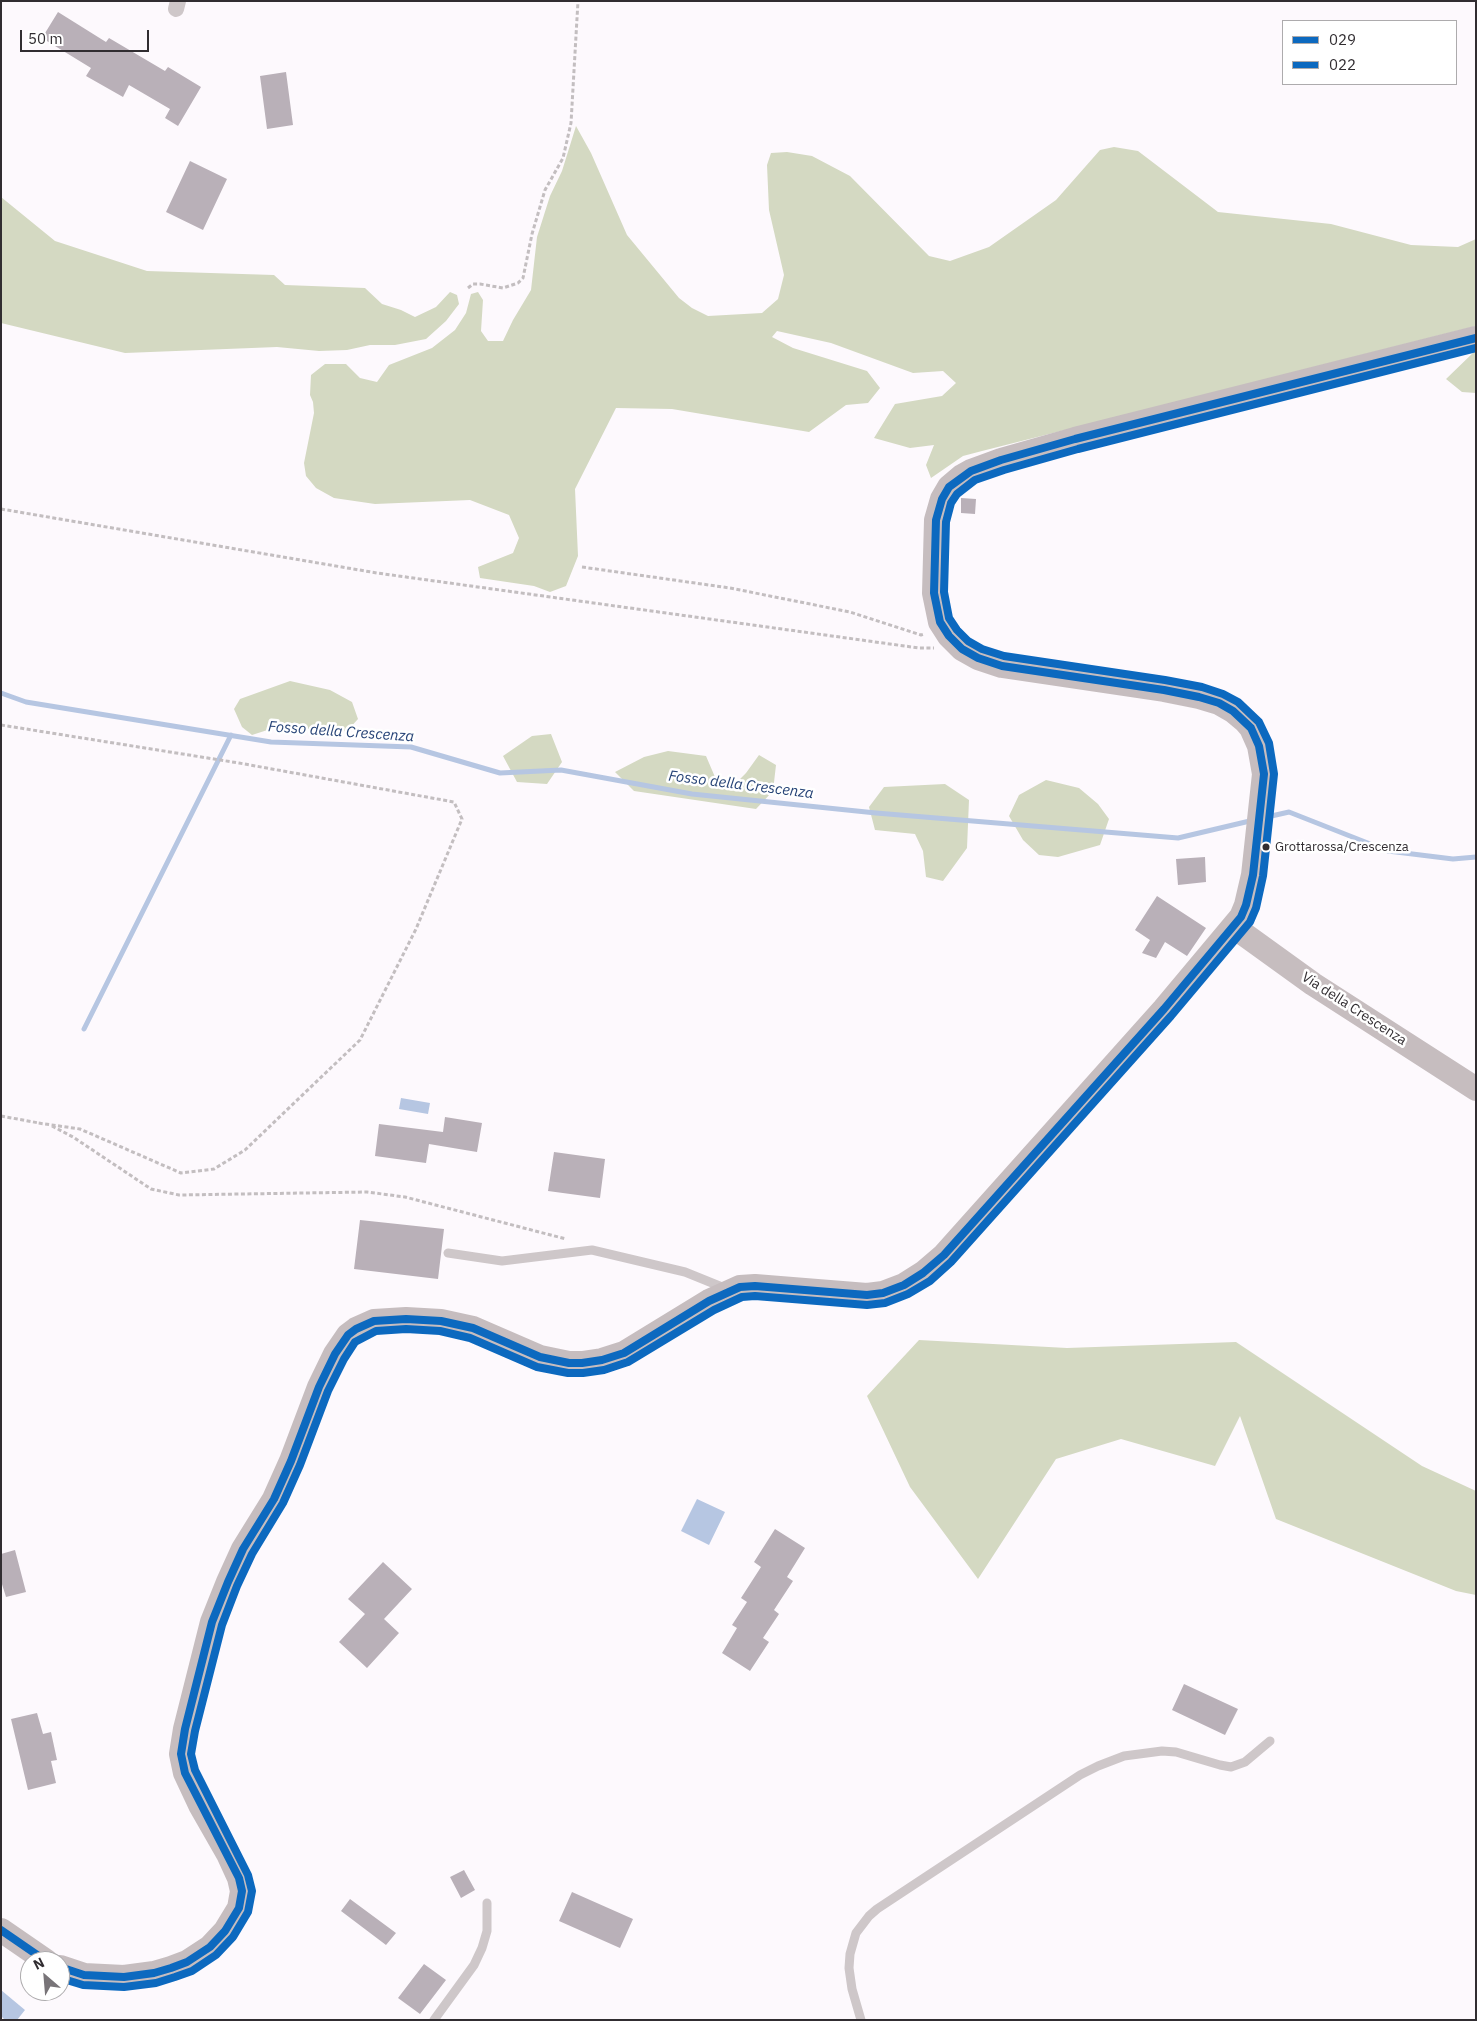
<!DOCTYPE html>
<html>
<head>
<meta charset="utf-8">
<style>
  body { margin:0 }
  #map { position:relative; width:1477px; height:2021px; overflow:hidden; background:#fdf9fd; font-family:"IBM Plex Sans",sans-serif }
  canvas { display:block }
  .frame { position:absolute; inset:0; border:2px solid #312d31; pointer-events:none }
  .legend { position:absolute; left:1282px; top:20px; width:175px; height:65px; box-sizing:border-box; background:#fff; border:1px solid #adabad; margin:0; padding:6px 9px; list-style:none; font-size:15px; color:#312d31 }
  .legend li { display:flex; align-items:center; gap:10px; height:25px }
  .legend b { width:25px; border:1px solid #adabad }
  .north { position:absolute; left:20px; top:1951px; width:50px; height:50px; box-sizing:border-box; background:#fff; border:1px solid #adabad; border-radius:50%; rotate:333deg; font-size:14px; font-weight:700; line-height:20px; text-align:center; color:#312d31 }
  .north::after { content:''; display:block; margin:auto; width:18px; height:22px; background:#787478; clip-path:polygon(50% 0,100% 100%,50% 72%,0 100%) }
  .scale { position:absolute; left:20px; top:30px; width:129px; height:22px; box-sizing:border-box; border:2px solid #312d31; border-top:0; padding-left:6px; font-size:15px; line-height:18px; white-space:nowrap; color:#312d31; -webkit-text-stroke:4px #fff; paint-order:stroke }
</style>
</head>
<body>
<div id="map">
<canvas width="1477" height="2021"></canvas>
<div class="frame"></div>
<ul class="legend">
<li><b style="height:6px;background:#0c69bf"></b>029</li>
<li><b style="height:6px;background:#0c69bf"></b>022</li>
</ul>
<div class="north">N</div>
<div class="scale">50 m</div>
</div>
<script>
const g = document.querySelector('canvas').getContext('2d');
g.lineJoin = 'round';
function fill(path, color) {
  g.fillStyle = color;
  g.fill(path, 'evenodd');
}
function toPath(rows) {
  const path = new Path2D();
  for (const r of rows) {
    path.moveTo(r[0], r[1]);
    for (let i = 2; i < r.length; i += 2) path.lineTo(r[i], r[i + 1]);
  }
  return path;
}
function trace(path, color, width, dash) {
  g.strokeStyle = color;
  g.lineWidth = width;
  g.lineCap = dash ? 'butt' : 'round';
  g.setLineDash(dash || []);
  g.stroke(path);
}
function write(font, color, halo, rows, align = 'center') {
  g.font = font + ' "IBM Plex Sans",sans-serif';
  g.lineWidth = 5;
  g.setLineDash([]);
  g.textBaseline = 'middle';
  g.strokeStyle = halo;
  g.fillStyle = color;
  for (const [text, x, y, turn = 0] of rows) {
    g.save();
    g.translate(x, y);
    g.rotate((+turn || 0) * Math.PI / 180);
    g.textAlign = isNaN(turn) ? turn : align;
    if (halo) g.strokeText(text, 0, 0);
    g.fillText(text, 0, 0);
    g.restore();
  }
}
fill(toPath([
  [576,126,591,153,627,235,679,298,692,308,708,316,762,313,778,299,784,275,769,210,767,165,771,153,787,152,812,156,850,176,929,256,950,261,989,247,1056,200,1100,150,1114,147,1138,151,1218,212,1331,224,1411,245,1458,247,1476,239,1476,326,982,451,963,456,931,478,926,465,934,445,910,448,874,438,895,404,942,396,956,383,943,371,913,373,831,343,777,331,772,337,793,348,867,371,880,388,868,403,846,405,809,432,672,409,616,408,575,489,578,556,566,586,550,592,534,586,480,578,478,567,513,553,519,538,509,515,470,500,375,504,334,498,316,488,306,476,304,463,314,413,313,402,310,395,311,375,325,364,346,364,360,378,377,382,389,365,432,348,455,330,466,313,471,294,478,292,483,300,481,331,488,341,503,341,513,320,531,290,537,237,550,196,562,171],
  [1,197,55,241,147,271,274,275,285,285,365,288,382,304,401,310,415,317,436,307,450,292,457,295,459,304,446,321,426,339,395,345,370,345,347,350,319,351,277,347,125,353,1,323],
  [1476,350,1476,393,1462,392,1446,379],
  [290,681,330,690,352,702,358,719,348,730,331,736,289,723,252,735,242,727,234,709,240,699],
  [551,734,562,762,547,784,517,782,503,756,532,736],
  [668,751,706,756,715,777,733,786,746,773,759,755,776,765,773,791,756,809,634,791,615,772,644,757],
  [1046,780,1079,788,1098,804,1109,819,1100,845,1058,857,1039,855,1023,840,1009,816,1019,795],
  [945,784,969,800,967,848,943,881,926,877,923,851,915,834,875,830,869,807,884,787],
  [919,1340,1067,1348,1236,1342,1422,1466,1476,1491,1476,1595,1456,1591,1276,1519,1240,1416,1215,1466,1121,1439,1056,1459,978,1579,910,1487,867,1396]
]), '#d4d9c2');
fill(toPath([
  [401,1098,430,1103,428,1114,399,1109],
  [697,1499,725,1512,709,1545,681,1531],
  [1,1990,25,2010,17,2020,5,2020,1,2016]
]), '#b6c6e2');
trace(toPath([
  [1,693,26,702,271,742,411,747,500,773,561,770,692,794,876,813,1178,838,1254,820],
  [1267,817,1289,812,1388,851,1453,859,1476,857],
  [84,1029,231,735]
]), '#b6c6e2', 5);
fill(toPath([
  [58,12,106,42,109,38,165,71,168,67,201,87,178,126,165,118,170,109,129,85,123,97,86,76,91,68,42,38],
  [286,72,293,125,267,129,260,76],
  [190,161,227,179,203,230,166,212],
  [961,498,976,499,975,514,961,513],
  [1205,857,1206,882,1178,885,1176,859],
  [1157,896,1206,928,1187,956,1165,942,1156,958,1142,953,1150,940,1135,930],
  [445,1117,482,1123,477,1152,429,1144,426,1163,375,1156,379,1124,443,1132],
  [554,1152,605,1159,600,1198,548,1191],
  [360,1220,444,1229,438,1279,354,1269],
  [775,1529,805,1548,787,1577,793,1581,774,1610,779,1614,763,1638,769,1642,750,1671,722,1653,737,1628,732,1625,747,1602,741,1598,761,1567,754,1562],
  [15,1550,26,1592,6,1597,1,1581,1,1554],
  [383,1562,412,1589,384,1619,399,1633,367,1668,339,1642,365,1614,348,1599],
  [1184,1684,1238,1709,1225,1735,1172,1710],
  [37,1713,43,1734,51,1732,57,1760,51,1761,56,1783,28,1790,11,1719],
  [464,1870,475,1890,461,1898,450,1877],
  [572,1892,633,1919,620,1948,559,1921],
  [350,1899,396,1933,386,1945,341,1911],
  [424,1964,446,1980,420,2014,398,1998]
]), '#b9b0b8');
trace(toPath([
  [468,288,473,284,480,284,503,288,518,283,523,278,532,234,545,190,563,158,571,123,578,1],
  [1,509,377,573,919,648,934,648],
  [582,567,730,588,850,612,921,635,924,634],
  [1,725,239,763,454,802,462,819,416,929,360,1040,245,1150,214,1169,181,1173,80,1129,38,1123],
  [1,1116,39,1123],
  [52,1126,73,1137,151,1189,179,1195,367,1192,405,1197,566,1239]
]), '#c3bec0', 3, [4, 2.5]);
trace(toPath([
  [448,1253,502,1261,592,1250,685,1272,727,1289],
  [434,2020,474,1965,482,1948,487,1931,487,1903],
  [861,2020,852,1989,849,1968,850,1954,856,1933,869,1916,877,1909,1080,1775,1098,1766,1124,1756,1162,1751,1176,1752,1220,1765,1231,1767,1245,1762,1270,1741]
]), '#cec7c9', 9);
trace(toPath([
  [176,9,178,1]
]), '#cec7c9', 16);
trace(toPath([
  [1234,927,1313,984,1476,1089],
  [1,1930,46,1961],
  [60,1967,84,1975,124,1977,154,1973,171,1968,187,1962,210,1947,225,1931,239,1908,242,1891,239,1878,228,1854,200,1805,185,1773,181,1754,185,1729,212,1622,228,1582,243,1549,274,1499,291,1461,319,1387,335,1354,348,1335,356,1329,374,1321,406,1319,441,1321,473,1328,540,1357,569,1363,582,1363,602,1360,624,1353,709,1301,740,1287,755,1286,867,1295,883,1293,904,1285,923,1273,944,1255,1164,1009,1241,917,1246,905,1253,875,1264,774,1259,746,1251,728,1245,721,1233,711,1219,703,1199,697,1164,690,1002,666,978,658,962,649,949,636,940,622,934,593,936,520,942,499,949,487,962,476,971,471,1001,460,1075,439,1476,338]
]), '#c6bdbf', 24);
trace(toPath([
  [1,1930,46,1961],
  [60,1967,84,1975,124,1977,154,1973,171,1968,187,1962,210,1947,225,1931,239,1908,242,1891,239,1878,185,1773,181,1754,185,1729,212,1622,228,1582,243,1549,274,1499,291,1461,319,1387,335,1354,348,1335,356,1329,374,1321,406,1319,441,1321,473,1328,540,1357,569,1363,582,1363,602,1360,624,1353,709,1301,740,1287,755,1286,867,1295,883,1293,904,1285,923,1273,944,1255,1164,1009,1241,917,1246,905,1253,875,1264,774,1259,746,1251,728,1233,711,1219,703,1199,697,1164,690,1002,666,978,658,962,649,949,636,940,622,934,593,936,520,942,499,949,487,971,471,1001,460,1075,439,1476,338]
]), '#0c69bf', 8);
trace(toPath([
  [60,1978,83,1985,124,1987,156,1983,175,1977,192,1971,216,1955,233,1937,248,1912,252,1891,248,1875,195,1770,191,1754,195,1731,222,1625,237,1586,252,1554,283,1503,300,1465,328,1391,344,1359,355,1342,376,1331,406,1329,440,1331,470,1338,537,1367,568,1373,583,1373,604,1370,628,1362,714,1310,742,1297,755,1296,867,1305,885,1303,908,1294,930,1281,951,1262,1171,1016,1250,922,1256,908,1263,876,1274,774,1269,743,1259,722,1238,702,1223,694,1202,687,1165,680,1004,656,982,649,968,641,957,630,949,618,944,592,946,522,951,503,957,494,975,480,1004,470,1078,449,1476,348]
]), '#0c69bf', 8);
for (const [x, y, r, color] of [
  [1266,847,4.5,"#312d31"]
]) {
  const dot = new Path2D();
  dot.arc(x, y, r, 0, 2 * Math.PI);
  g.fillStyle = color;
  g.fill(dot);
  trace(dot, '#fff', 2);
}
write('13px', '#312d31', '#fff', [
  ["Grottarossa/Crescenza",1275,847]
], 'left');
write('14px', '#312d31', '#fff', [
  ["Via della Crescenza",1354,1009,33]
]);
write('italic 15px', '#274477', '#fff', [
  ["Fosso della Crescenza",341,732,4],
  ["Fosso della Crescenza",741,785,7]
]);
</script>
</body>
</html>
